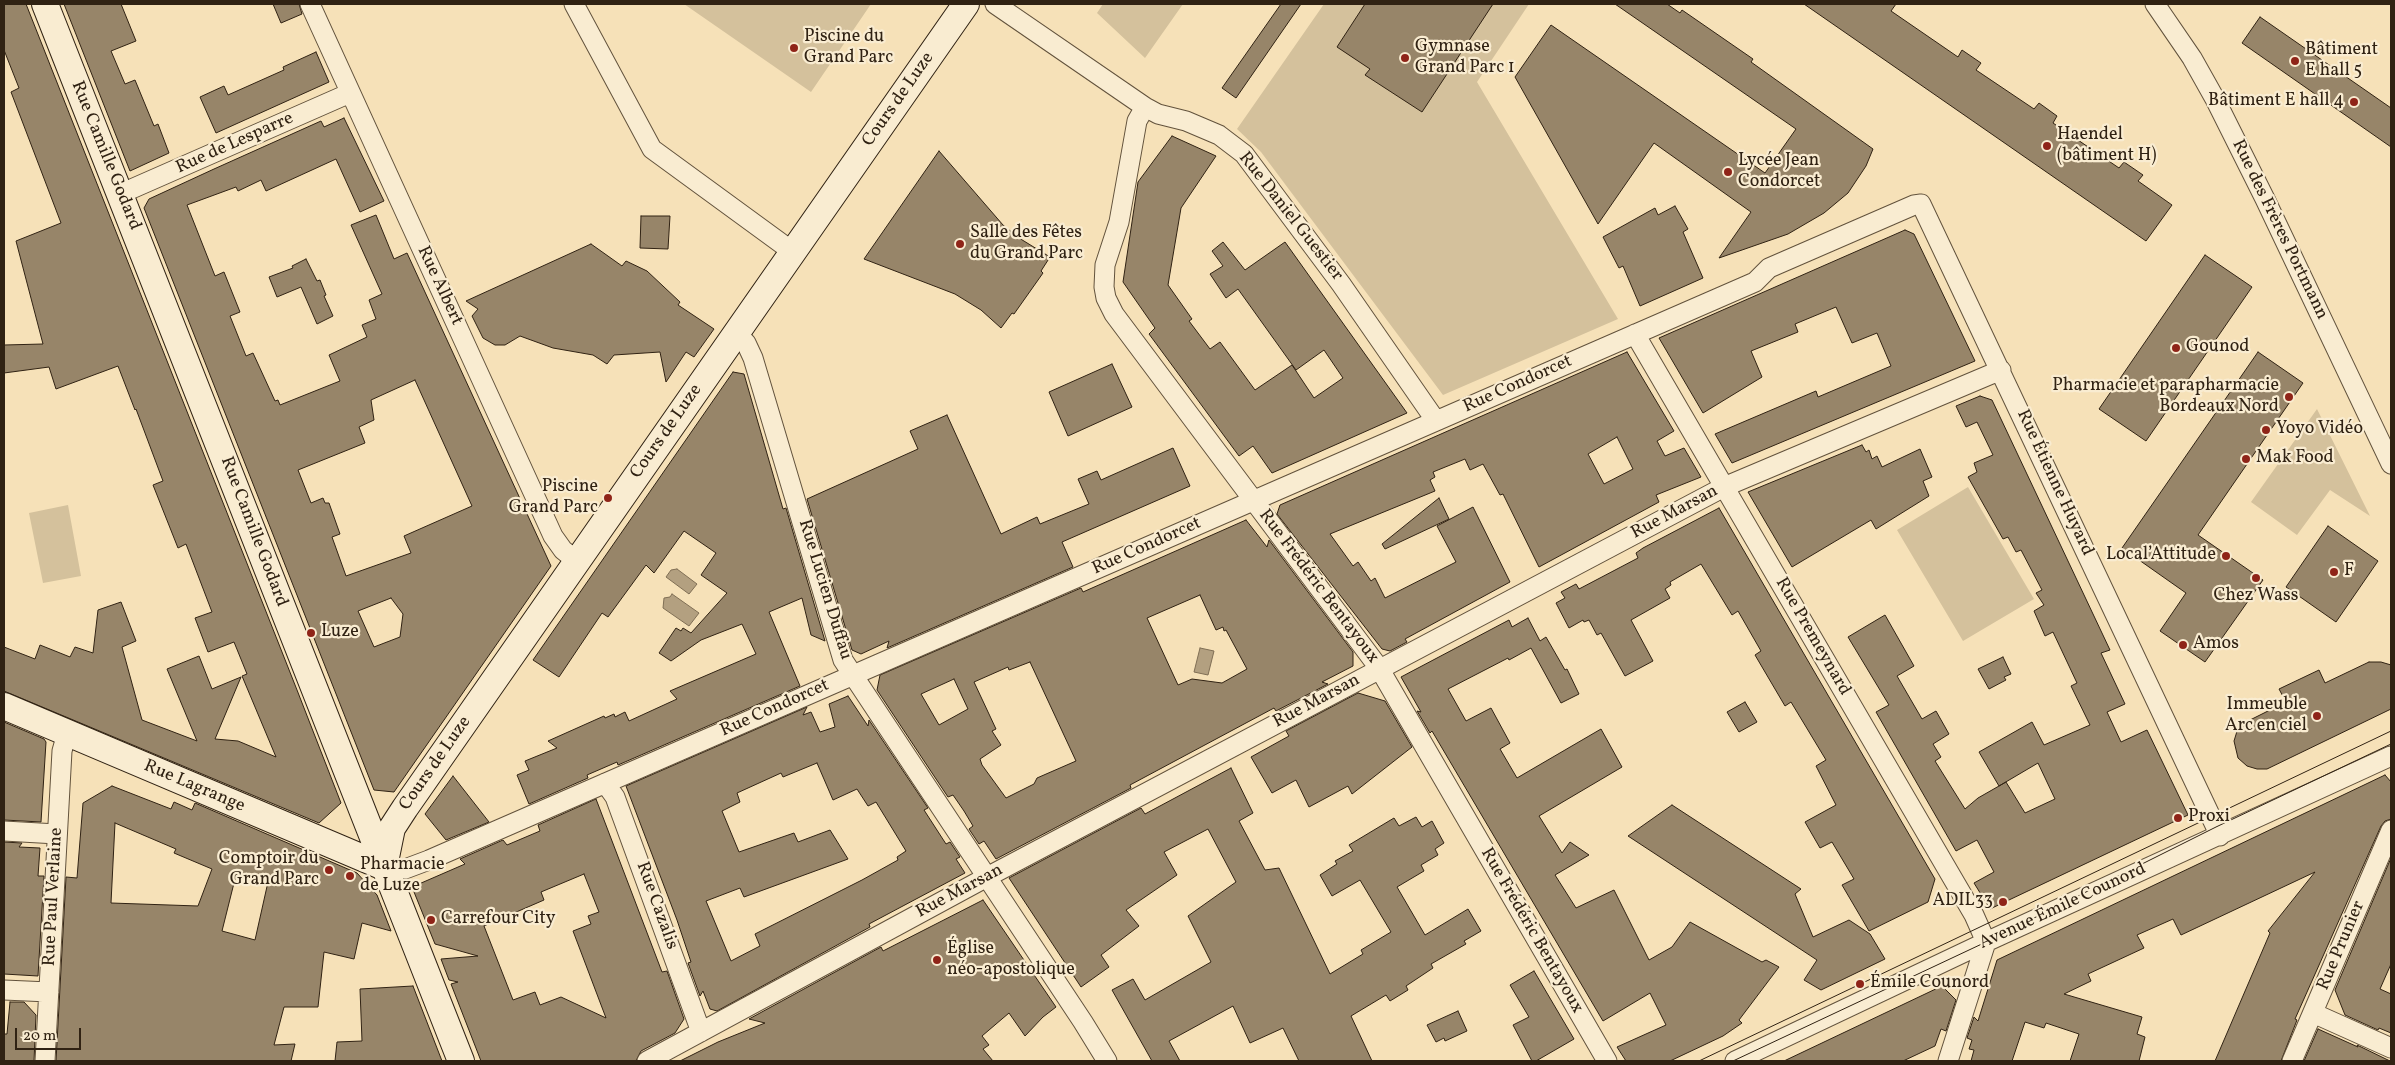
<!DOCTYPE html>
<html>
<head>
<meta charset="utf-8">
<style>
  body { margin:0 }
  #map { position:relative; width:2395px; height:1065px; overflow:hidden; background:#f6e1b8; font-family:Vollkorn,serif }
  canvas { display:block }
  .frame { position:absolute; inset:0; border:5px solid #302213; pointer-events:none }
  .scale { position:absolute; left:15px; top:1028px; width:66px; height:22px; box-sizing:border-box; border:2px solid #302213; border-top:0; padding-left:6px; font-size:15px; line-height:18px; white-space:nowrap; color:#302213; -webkit-text-stroke:4px #f9ecd1; paint-order:stroke }
</style>
</head>
<body>
<div id="map">
<canvas width="2395" height="1065"></canvas>
<div class="frame"></div>
<div class="scale">20 m</div>
</div>
<script>
const g = document.querySelector('canvas').getContext('2d');
g.lineJoin = 'round';
function fill(path, color) {
  g.fillStyle = color;
  g.fill(path, 'evenodd');
}
function toPath(rows) {
  const path = new Path2D();
  for (const r of rows) {
    path.moveTo(r[0], r[1]);
    for (let i = 2; i < r.length; i += 2) path.lineTo(r[i], r[i + 1]);
  }
  return path;
}
function trace(path, color, width, dash) {
  g.strokeStyle = color;
  g.lineWidth = width;
  g.lineCap = dash ? 'butt' : 'round';
  g.setLineDash(dash || []);
  g.stroke(path);
}
function write(font, color, halo, rows, align = 'center') {
  g.font = font + ' Vollkorn,serif';
  g.lineWidth = 4.5;
  g.setLineDash([]);
  g.textBaseline = 'middle';
  g.strokeStyle = halo;
  g.fillStyle = color;
  for (const [text, x, y, turn = 0] of rows) {
    g.save();
    g.translate(x, y);
    g.rotate((+turn || 0) * Math.PI / 180);
    g.textAlign = isNaN(turn) ? turn : align;
    if (halo) g.strokeText(text, 0, 0);
    g.fillText(text, 0, 0);
    g.restore();
  }
}
fill(toPath([
  [684,4,871,4,811,92],
  [1103,4,1183,4,1145,58,1097,13],
  [1324,4,1529,4,1477,82,1618,319,1443,395,1261,152,1237,129],
  [2317,409,2370,516,2330,490,2297,535,2251,502],
  [1968,487,2034,599,1963,641,1897,530],
  [68,505,81,576,43,583,29,513]
]), '#d4c19c');
const water = toPath([
  [677,569,697,584,689,594,666,577,671,570,677,569],
  [672,594,699,613,689,626,663,608,664,598,670,597,672,594],
  [1200,648,1214,651,1208,675,1194,672,1200,648]
]);
fill(water, '#b3a080');
trace(water, '#7f6e54', 1);
const building = toPath([
  [4,4,26,4,297,690,341,803,319,823,4,691,4,647,35,659,40,645,70,657,75,647,93,653,98,610,121,602,136,641,122,647,142,720,197,741,167,669,199,656,212,689,241,677,215,739,238,741,276,757,242,676,247,674,234,642,208,652,195,618,212,612,186,544,178,548,153,485,163,481,136,409,135,410,118,366,56,389,49,367,4,373,4,345,43,344,16,241,61,223,11,92,19,88,4,50,4,4],
  [64,4,121,4,136,41,111,51,125,84,135,80,154,126,158,124,169,153,130,171,64,4],
  [273,4,299,4,302,14,281,23,273,4],
  [1281,4,1301,4,1236,98,1222,88,1281,4],
  [1365,4,1493,4,1422,112,1365,75,1370,69,1337,47,1365,4],
  [1615,4,1667,4,1680,13,1682,10,1753,59,1751,62,1873,149,1866,166,1848,193,1824,213,1788,234,1719,258,1751,212,1654,143,1598,224,1515,77,1551,25,1765,173,1796,129,1615,4],
  [1804,4,1896,4,1891,11,1958,57,1962,50,1981,63,1976,70,2034,109,2039,103,2057,116,2053,123,2119,168,2124,162,2143,175,2138,181,2172,205,2146,241,1804,4],
  [2260,17,2391,108,2391,147,2242,43,2260,17],
  [316,52,329,82,216,133,200,97,224,86,228,95,284,70,283,67,316,52],
  [344,118,384,201,360,212,336,159,266,191,261,180,238,191,236,187,187,205,215,276,224,272,240,312,230,316,246,356,253,353,275,401,278,400,280,405,340,381,329,355,367,337,362,325,376,319,369,300,382,294,351,225,376,215,394,259,407,253,551,566,394,792,374,790,144,208,149,199,214,169,321,121,324,127,344,118],
  [415,380,472,506,404,536,411,553,346,576,332,537,340,534,329,503,325,503,323,498,311,503,298,470,365,443,359,427,374,420,371,400,415,380],
  [391,598,403,614,400,637,374,647,358,611,391,598],
  [1172,136,1216,156,1181,208,1168,285,1192,319,1189,321,1210,349,1220,342,1255,390,1292,365,1314,398,1343,378,1324,350,1296,370,1238,289,1226,298,1210,274,1223,266,1212,251,1223,242,1245,270,1285,242,1407,413,1272,473,1253,446,1239,456,1149,334,1155,328,1123,282,1138,182,1172,136],
  [939,151,1003,225,1019,238,1050,257,1041,271,1043,273,1014,314,1012,313,1001,328,981,310,955,294,864,259,939,151],
  [1675,206,1688,229,1683,232,1703,278,1640,306,1623,266,1619,268,1603,237,1655,208,1658,215,1675,206],
  [641,216,670,216,668,249,640,248,641,216],
  [1905,230,1914,234,1975,361,1732,463,1715,434,1816,391,1818,397,1891,366,1877,333,1852,343,1836,307,1795,324,1798,332,1751,351,1762,377,1703,413,1659,338,1905,230],
  [591,244,622,266,626,261,647,271,680,302,678,305,714,329,694,357,686,352,666,382,660,352,614,355,607,364,593,355,553,348,520,336,505,345,495,345,483,338,472,316,478,309,466,301,591,244],
  [2205,255,2252,287,2146,441,2099,409,2205,255],
  [306,259,317,281,320,280,326,295,324,296,333,316,317,324,301,287,277,297,269,277,293,268,292,266,306,259],
  [1627,352,1674,431,1657,441,1665,456,1684,448,1701,477,1656,495,1659,502,1539,567,1503,494,1500,495,1483,464,1470,470,1465,459,1433,472,1435,477,1430,480,1435,491,1330,534,1353,566,1358,562,1371,581,1375,578,1385,598,1456,562,1437,526,1473,507,1510,582,1405,639,1407,642,1390,651,1382,649,1277,514,1280,505,1627,352],
  [1617,437,1633,469,1604,484,1588,454,1617,437],
  [2258,352,2303,383,2198,535,2263,580,2205,662,2160,631,2186,593,2122,548,2258,352],
  [1112,364,1132,407,1068,436,1049,392,1112,364],
  [733,372,744,374,783,509,786,508,825,641,811,635,802,598,769,612,800,686,618,765,617,762,587,775,588,778,529,804,517,775,529,770,525,761,557,748,548,741,604,716,605,718,614,714,615,717,625,712,629,721,677,699,670,691,756,654,742,624,701,640,671,661,659,653,676,628,681,631,683,628,691,633,727,593,701,575,716,553,684,531,654,573,646,565,608,617,602,613,559,677,533,660,733,372],
  [1980,396,1992,400,2110,650,2101,653,2125,704,2107,712,2121,742,2147,730,2188,815,1990,909,1974,883,1994,872,1977,840,1956,851,1876,712,1889,705,1848,637,1885,615,1914,666,1897,676,1922,719,1936,711,1949,734,1933,744,1941,757,1935,761,1965,809,1978,798,2006,782,2025,813,2055,799,2038,763,1999,786,1979,752,2032,722,2044,745,2090,725,2071,686,2077,683,2053,632,2045,636,2034,611,2044,605,2036,593,2042,590,2021,550,2016,552,2008,537,2003,539,1968,477,1977,472,1974,463,1993,455,1977,422,1966,427,1956,406,1980,396],
  [947,415,1001,534,1037,517,1040,524,1089,504,1078,479,1097,471,1101,480,1173,448,1190,486,1062,542,1073,567,887,648,889,641,861,654,852,650,807,499,918,449,910,431,947,415],
  [1862,445,1866,452,1869,450,1872,459,1877,456,1882,467,1920,449,1932,477,1923,481,1929,496,1876,529,1871,520,1792,567,1748,492,1862,445],
  [1439,498,1449,519,1385,549,1382,544,1439,498],
  [1719,508,1935,879,1928,902,1869,931,1842,885,1854,879,1832,842,1820,848,1805,822,1836,805,1816,766,1826,760,1791,702,1785,706,1755,655,1761,651,1738,611,1732,615,1701,564,1670,582,1671,585,1665,589,1670,598,1631,620,1653,661,1625,676,1601,633,1597,635,1589,620,1584,622,1583,620,1569,628,1556,603,1565,598,1561,592,1576,584,1579,589,1638,558,1636,553,1643,548,1719,508],
  [1246,520,1267,547,1269,540,1353,652,1353,666,1322,682,1328,684,1276,711,1274,708,1130,785,1131,788,996,859,984,841,979,844,969,829,973,826,964,811,953,795,948,797,877,690,880,675,1081,588,1083,592,1246,520],
  [1200,595,1216,630,1223,627,1224,631,1226,630,1247,669,1222,683,1192,679,1178,685,1147,618,1200,595],
  [1030,662,1076,761,1037,778,1034,784,1006,798,982,765,980,759,1001,745,992,731,996,729,974,682,1008,667,1009,670,1030,662],
  [954,679,968,709,939,725,921,694,954,679],
  [2328,526,2378,561,2336,622,2286,587,2328,526],
  [1528,618,1540,641,1546,637,1565,670,1567,669,1579,694,1561,703,1531,648,1509,660,1508,658,1448,689,1466,721,1491,708,1510,743,1500,749,1517,778,1601,729,1622,767,1539,816,1562,853,1570,842,1589,855,1555,875,1576,908,1614,890,1649,960,1672,947,1690,922,1762,962,1766,960,1779,967,1739,1020,1742,1023,1723,1036,1670,1061,1626,1061,1617,1047,1666,1025,1650,993,1603,1021,1432,731,1430,733,1417,711,1421,712,1401,677,1509,620,1512,627,1528,618],
  [2003,657,2011,674,2004,677,2006,680,1989,689,1978,669,2003,657],
  [2369,662,2381,662,2391,665,2391,709,2267,769,2257,769,2247,766,2238,758,2234,741,2238,728,2244,723,2286,702,2279,689,2319,670,2325,683,2369,662],
  [1358,693,1385,701,1412,747,1352,794,1348,786,1309,807,1296,780,1272,793,1251,757,1289,736,1286,731,1358,693],
  [848,696,868,726,869,720,928,808,924,810,946,844,950,842,960,857,956,859,965,873,869,924,870,927,717,1011,710,1009,703,991,700,996,688,963,691,962,677,920,626,786,807,707,803,715,811,712,820,732,835,727,829,704,848,696],
  [817,763,833,800,857,789,868,806,876,802,906,851,897,857,898,860,862,880,755,934,760,946,731,961,706,901,740,888,744,897,848,859,830,830,798,842,794,833,739,852,722,811,740,802,737,793,781,773,783,777,817,763],
  [1745,702,1757,722,1739,732,1727,712,1745,702],
  [4,722,44,739,46,742,41,822,4,820,4,722],
  [1231,768,1253,813,1239,821,1265,870,1279,868,1330,974,1363,954,1361,950,1391,932,1360,880,1332,896,1320,875,1337,864,1335,861,1353,851,1349,845,1394,818,1399,826,1416,817,1422,827,1432,821,1444,843,1435,849,1438,855,1421,865,1424,871,1397,887,1425,935,1468,909,1481,931,1464,941,1466,944,1431,964,1433,968,1406,986,1408,990,1390,1001,1386,995,1351,1016,1372,1061,1299,1061,1283,1028,1250,1043,1233,1006,1169,1041,1180,1061,1152,1061,1112,990,1133,979,1145,1000,1211,962,1188,916,1236,882,1208,829,1164,852,1177,875,1126,910,1139,926,1101,955,1109,967,1081,987,1009,878,1141,808,1145,814,1231,768],
  [2385,775,2391,782,2391,819,2385,821,2381,826,2295,1019,2297,1020,2281,1061,2215,1061,2270,933,2268,931,2315,872,2181,935,2173,919,2137,935,2144,948,2088,974,2091,981,2064,994,2142,1017,2137,1034,2145,1037,2139,1061,2070,1061,2079,1034,2046,1023,2044,1028,2025,1022,2012,1061,1971,1061,1974,1050,1969,1049,1972,1040,1967,1038,1974,1017,1978,1021,1997,960,2385,775],
  [453,776,489,822,446,840,425,814,453,776],
  [112,786,171,809,174,802,192,810,195,803,357,873,377,895,391,931,362,923,354,959,324,952,318,1007,284,1007,274,1045,295,1044,291,1061,56,1061,66,877,77,878,83,803,112,786],
  [115,823,176,849,174,853,212,869,198,906,111,903,115,823],
  [236,875,268,882,255,940,222,931,236,875],
  [596,799,662,972,667,971,684,1019,675,1033,641,1051,636,1061,481,1061,451,984,458,982,449,980,441,959,478,956,435,944,412,887,465,864,460,859,503,840,507,845,540,831,538,825,596,799],
  [584,874,599,912,588,916,591,924,573,931,606,1018,561,997,540,1005,535,992,513,1000,484,926,544,900,541,892,584,874],
  [1672,805,1801,889,1795,894,1813,937,1849,920,1870,934,1885,959,1821,990,1804,980,1817,960,1628,836,1672,805],
  [4,842,22,843,19,847,40,848,38,876,44,876,38,976,4,974,4,842],
  [2391,858,2391,964,2380,989,2391,994,2391,1033,2379,1028,2378,1030,2345,1015,2335,990,2391,858],
  [983,900,1056,1007,1043,1017,1025,1036,1009,1013,982,1036,989,1045,983,1049,993,1061,680,1061,718,1042,765,1023,749,1019,881,947,883,951,983,900],
  [1534,971,1574,1039,1536,1061,1532,1061,1513,1025,1529,1017,1510,985,1534,971],
  [413,986,442,1061,335,1061,337,1042,362,1041,360,989,413,986],
  [1942,986,1956,1000,1946,1031,1941,1029,1935,1046,1903,1061,1784,1061,1942,986],
  [10,1002,24,1002,36,1015,34,1061,4,1061,4,1034,7,1034,10,1002],
  [1458,1011,1467,1031,1445,1041,1444,1038,1436,1042,1427,1025,1458,1011],
  [2318,1029,2358,1047,2357,1045,2390,1061,2304,1061,2318,1029]
]);
fill(building, '#978569');
trace(building, '#302213', 1);
const street = toPath([
  [310,4,553,536,563,550,577,561],
  [574,4,652,149,793,252],
  [995,4,1145,107,1158,114,1186,121,1219,135,1244,154,1341,284,1436,421],
  [2155,4,2192,58,2215,99,2265,199,2391,464],
  [1145,107,1137,121,1119,222,1105,265,1104,287,1106,298,1114,314,1379,668,1607,1061],
  [120,194,350,93],
  [737,333,746,343,753,358,843,660,1083,1022,1107,1061],
  [1635,334,1974,915,1986,942],
  [605,783,615,797,701,1032],
  [4,831,57,834],
  [384,867,405,869,429,860,1755,282,1769,268,1914,205,1921,204,2220,836],
  [4,990,49,992],
  [2313,1013,2391,1048],
  [45,1061,62,751,67,733],
  [647,1061,987,877,1724,487,2001,370],
  [1735,1061,1986,942,2391,756],
  [1948,1061,1986,942],
  [2292,1061,2391,830]
]);
const secondary = toPath([
  [45,4,461,1061],
  [4,706,384,867],
  [384,867,392,828,405,808,966,4]
]);
trace(street, '#62523c', 21);
trace(secondary, '#302213', 28);
trace(street, '#f9ecd1', 19);
trace(secondary, '#f9ecd1', 26);
trace(toPath([
  [1699,1061,2391,731],
  [1733,1061,1986,942,2216,827,2391,744]
]), '#302213', 1);
for (const [x, y, r, color] of [
  [794,48,5,"#8f2418"],
  [1405,58,5,"#8f2418"],
  [2295,61,5,"#8f2418"],
  [2354,102,5,"#8f2418"],
  [2047,146,5,"#8f2418"],
  [1728,172,5,"#8f2418"],
  [960,244,5,"#8f2418"],
  [2176,348,5,"#8f2418"],
  [2289,397,5,"#8f2418"],
  [2266,430,5,"#8f2418"],
  [2246,459,5,"#8f2418"],
  [608,498,5,"#8f2418"],
  [2226,556,5,"#8f2418"],
  [2334,572,5,"#8f2418"],
  [2256,578,5,"#8f2418"],
  [311,633,5,"#8f2418"],
  [2183,645,5,"#8f2418"],
  [2317,716,5,"#8f2418"],
  [2178,818,5,"#8f2418"],
  [329,870,5,"#8f2418"],
  [350,876,5,"#8f2418"],
  [2003,902,5,"#8f2418"],
  [431,920,5,"#8f2418"],
  [937,960,5,"#8f2418"],
  [1860,984,5,"#8f2418"]
]) {
  const dot = new Path2D();
  dot.arc(x, y, r, 0, 2 * Math.PI);
  g.fillStyle = color;
  g.fill(dot);
  trace(dot, '#f9ecd1', 2);
}
write('18px', '#302213', '#f9ecd1', [
  ["Piscine du",804,38],
  ["Grand Parc",804,59],
  ["Gymnase",1415,48],
  ["Grand Parc 1",1415,69],
  ["Bâtiment",2305,51],
  ["E hall 5",2305,72],
  ["Bâtiment E hall 4",2344,102,"right"],
  ["Haendel",2057,136],
  ["(bâtiment H)",2057,157],
  ["Lycée Jean",1738,162],
  ["Condorcet",1738,183],
  ["Salle des Fêtes",970,234],
  ["du Grand Parc",970,255],
  ["Gounod",2186,348],
  ["Pharmacie et parapharmacie",2279,387,"right"],
  ["Bordeaux Nord",2279,408,"right"],
  ["Yoyo Vidéo",2276,430],
  ["Mak Food",2256,459],
  ["Piscine",598,488,"right"],
  ["Grand Parc",598,509,"right"],
  ["Local’Attitude",2216,556,"right"],
  ["F",2344,572],
  ["Chez Wass",2256,597,"center"],
  ["Luze",321,633],
  ["Amos",2193,645],
  ["Immeuble",2307,706,"right"],
  ["Arc en ciel",2307,727,"right"],
  ["Proxi",2188,818],
  ["Comptoir du",319,860,"right"],
  ["Grand Parc",319,881,"right"],
  ["Pharmacie",360,866],
  ["de Luze",360,887],
  ["ADIL33",1993,902,"right"],
  ["Carrefour City",441,920],
  ["Église",947,950],
  ["néo-apostolique",947,971],
  ["Émile Counord",1870,984]
], 'left');
write('18px', '#302213', '#f9ecd1', [
  ["Cours de Luze",899,100,-55],
  ["Rue de Lesparre",235,144,-24],
  ["Rue Camille Godard",105,156,68],
  ["Rue Daniel Guestier",1290,217,52],
  ["Rue des Frères Portmann",2279,230,64],
  ["Rue Albert",439,286,65],
  ["Rue Condorcet",1518,385,-24],
  ["Cours de Luze",667,432,-55],
  ["Rue Étienne Huyard",2054,483,65],
  ["Rue Marsan",1675,513,-28],
  ["Rue Camille Godard",253,532,69],
  ["Rue Condorcet",1147,547,-24],
  ["Rue Frédéric Bentayoux",1318,587,53],
  ["Rue Lucien Duffau",824,590,73],
  ["Rue Premeynard",1812,637,60],
  ["Rue Marsan",1317,702,-28],
  ["Rue Condorcet",775,709,-24],
  ["Cours de Luze",436,764,-55],
  ["Rue Lagrange",194,787,23],
  ["Rue Marsan",960,892,-28],
  ["Rue Paul Verlaine",54,897,-87],
  ["Rue Cazalis",656,906,70],
  ["Avenue Émile Counord",2063,907,-25],
  ["Rue Frédéric Bentayoux",1531,931,60],
  ["Rue Prunier",2342,946,-67]
]);
</script>
</body>
</html>
